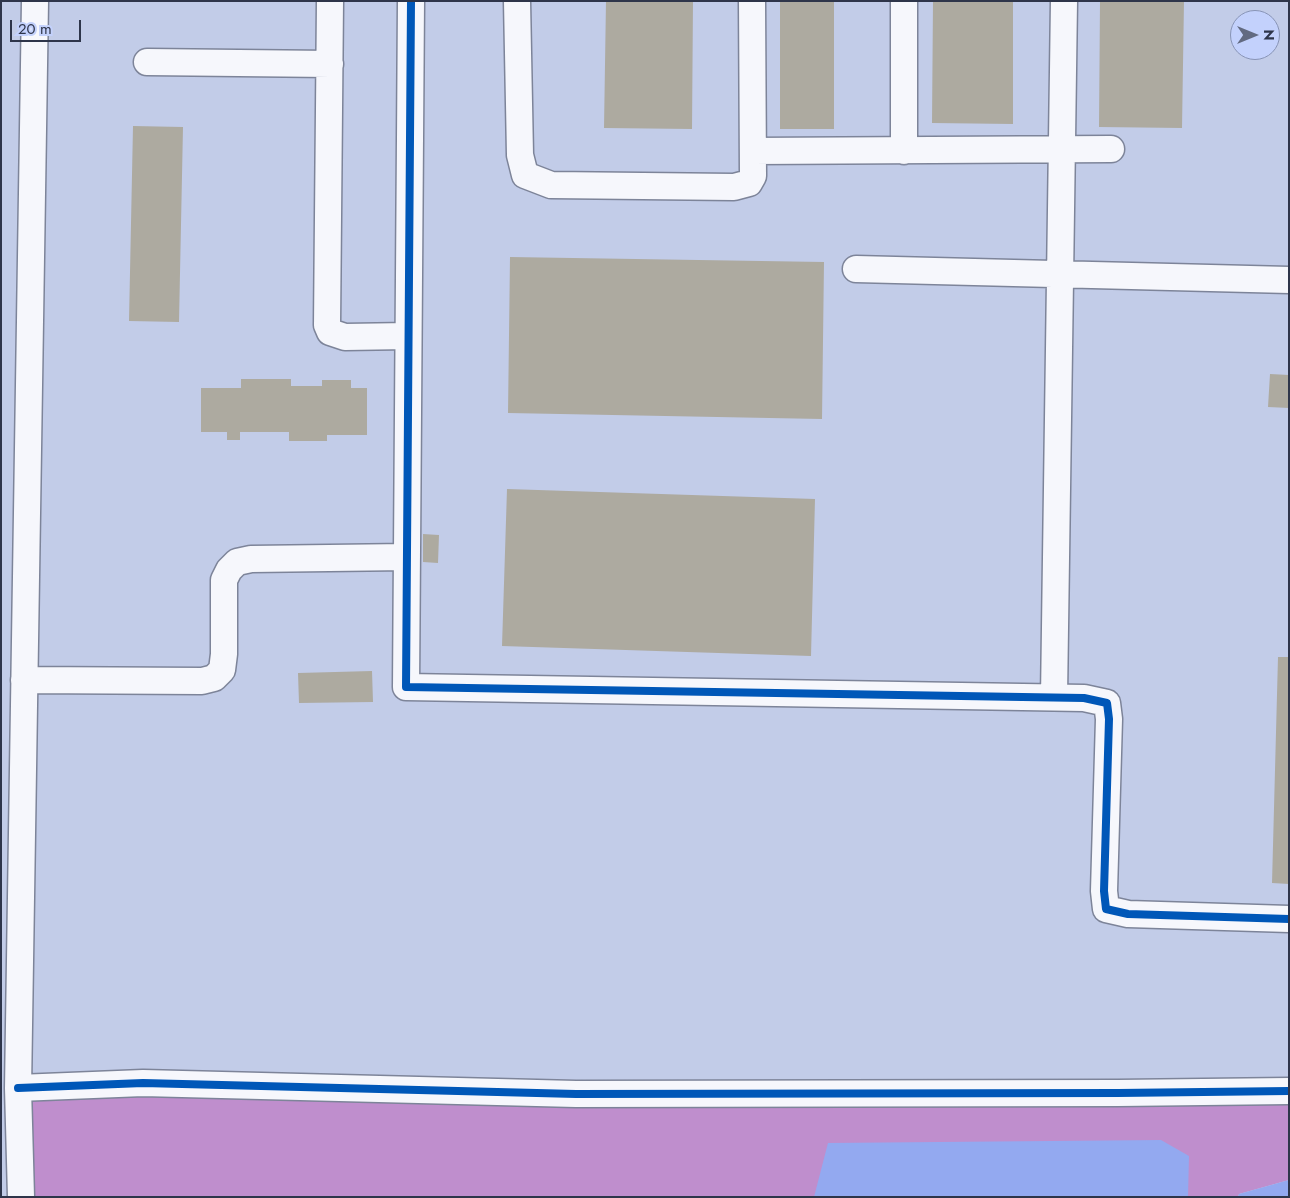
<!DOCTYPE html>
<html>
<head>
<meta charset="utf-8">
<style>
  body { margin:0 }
  #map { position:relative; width:1290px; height:1198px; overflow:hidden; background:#c2cce8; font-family:Jost,sans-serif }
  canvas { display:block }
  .frame { position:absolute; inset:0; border:2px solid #2e354a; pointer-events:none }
  .north { position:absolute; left:1230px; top:10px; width:50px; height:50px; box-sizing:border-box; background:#c3d1fc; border:1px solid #8793b5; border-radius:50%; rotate:90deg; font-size:14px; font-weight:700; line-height:20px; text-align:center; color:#2e354a }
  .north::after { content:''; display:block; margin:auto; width:18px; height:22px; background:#626a81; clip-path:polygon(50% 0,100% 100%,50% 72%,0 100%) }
  .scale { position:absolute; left:10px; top:20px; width:71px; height:22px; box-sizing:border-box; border:2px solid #2e354a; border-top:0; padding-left:6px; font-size:15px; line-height:18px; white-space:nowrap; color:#2e354a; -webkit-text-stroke:4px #c3d1fc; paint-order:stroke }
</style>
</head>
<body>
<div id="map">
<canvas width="1290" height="1198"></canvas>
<div class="frame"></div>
<div class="north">N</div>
<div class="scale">20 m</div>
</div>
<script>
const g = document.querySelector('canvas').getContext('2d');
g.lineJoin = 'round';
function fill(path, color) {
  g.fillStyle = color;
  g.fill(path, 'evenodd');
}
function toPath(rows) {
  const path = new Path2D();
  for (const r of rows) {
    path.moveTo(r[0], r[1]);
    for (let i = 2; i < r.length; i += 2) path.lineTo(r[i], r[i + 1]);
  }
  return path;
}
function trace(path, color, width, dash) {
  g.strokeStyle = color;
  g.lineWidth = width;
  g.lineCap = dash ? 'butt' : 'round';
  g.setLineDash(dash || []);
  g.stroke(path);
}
fill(toPath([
  [146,1092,1289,1100,1289,1180,1239,1194,1238,1197,30,1197,27,1096]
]), '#bf8ecd');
fill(toPath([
  [1161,1140,1189,1156,1188,1197,814,1197,828,1143],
  [1289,1180,1289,1197,1238,1197,1239,1194]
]), '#93a9f0');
fill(toPath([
  [606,1,693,1,692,129,604,128],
  [780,1,834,1,834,129,780,129],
  [933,1,1013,1,1013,124,932,123],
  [1100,1,1184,1,1182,128,1099,127],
  [133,126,183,127,179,322,129,321],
  [510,257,824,262,822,419,508,413],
  [1270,374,1289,375,1289,408,1268,407],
  [241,379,291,379,291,386,322,386,322,380,351,380,351,388,367,388,367,435,327,435,327,441,289,441,289,432,240,432,240,440,227,440,227,432,201,432,201,388,241,388],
  [507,489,815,499,811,656,502,646],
  [423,534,439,535,438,563,423,562],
  [1278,657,1289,657,1289,884,1272,883],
  [372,671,373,702,299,703,298,673]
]), '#adaaa0');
const minor = toPath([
  [330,1,327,325,330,332,345,337,408,336],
  [411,1,406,687,1084,698,1107,703,1109,719,1104,891,1106,909,1128,914,1289,919],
  [517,1,520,155,525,175,551,185,734,187,749,183,753,176,752,1],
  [904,1,904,151],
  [147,62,330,64],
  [753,151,1111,149],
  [856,269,1289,280],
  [24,680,202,681,214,678,222,670,224,654,224,580,229,570,237,562,251,559,407,557],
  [1054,697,1064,1],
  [18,1088,143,1083,576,1094,1118,1093,1289,1091],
  [21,1197,18,1088,35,1]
]);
trace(minor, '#7d8499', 29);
trace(minor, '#f6f7fc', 26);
trace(toPath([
  [411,1,406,687,1084,698,1107,703,1109,719,1104,891,1106,909,1128,914,1289,919],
  [18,1088,143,1083,576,1094,1118,1093,1289,1091]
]), '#0057b8', 8);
</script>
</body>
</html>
